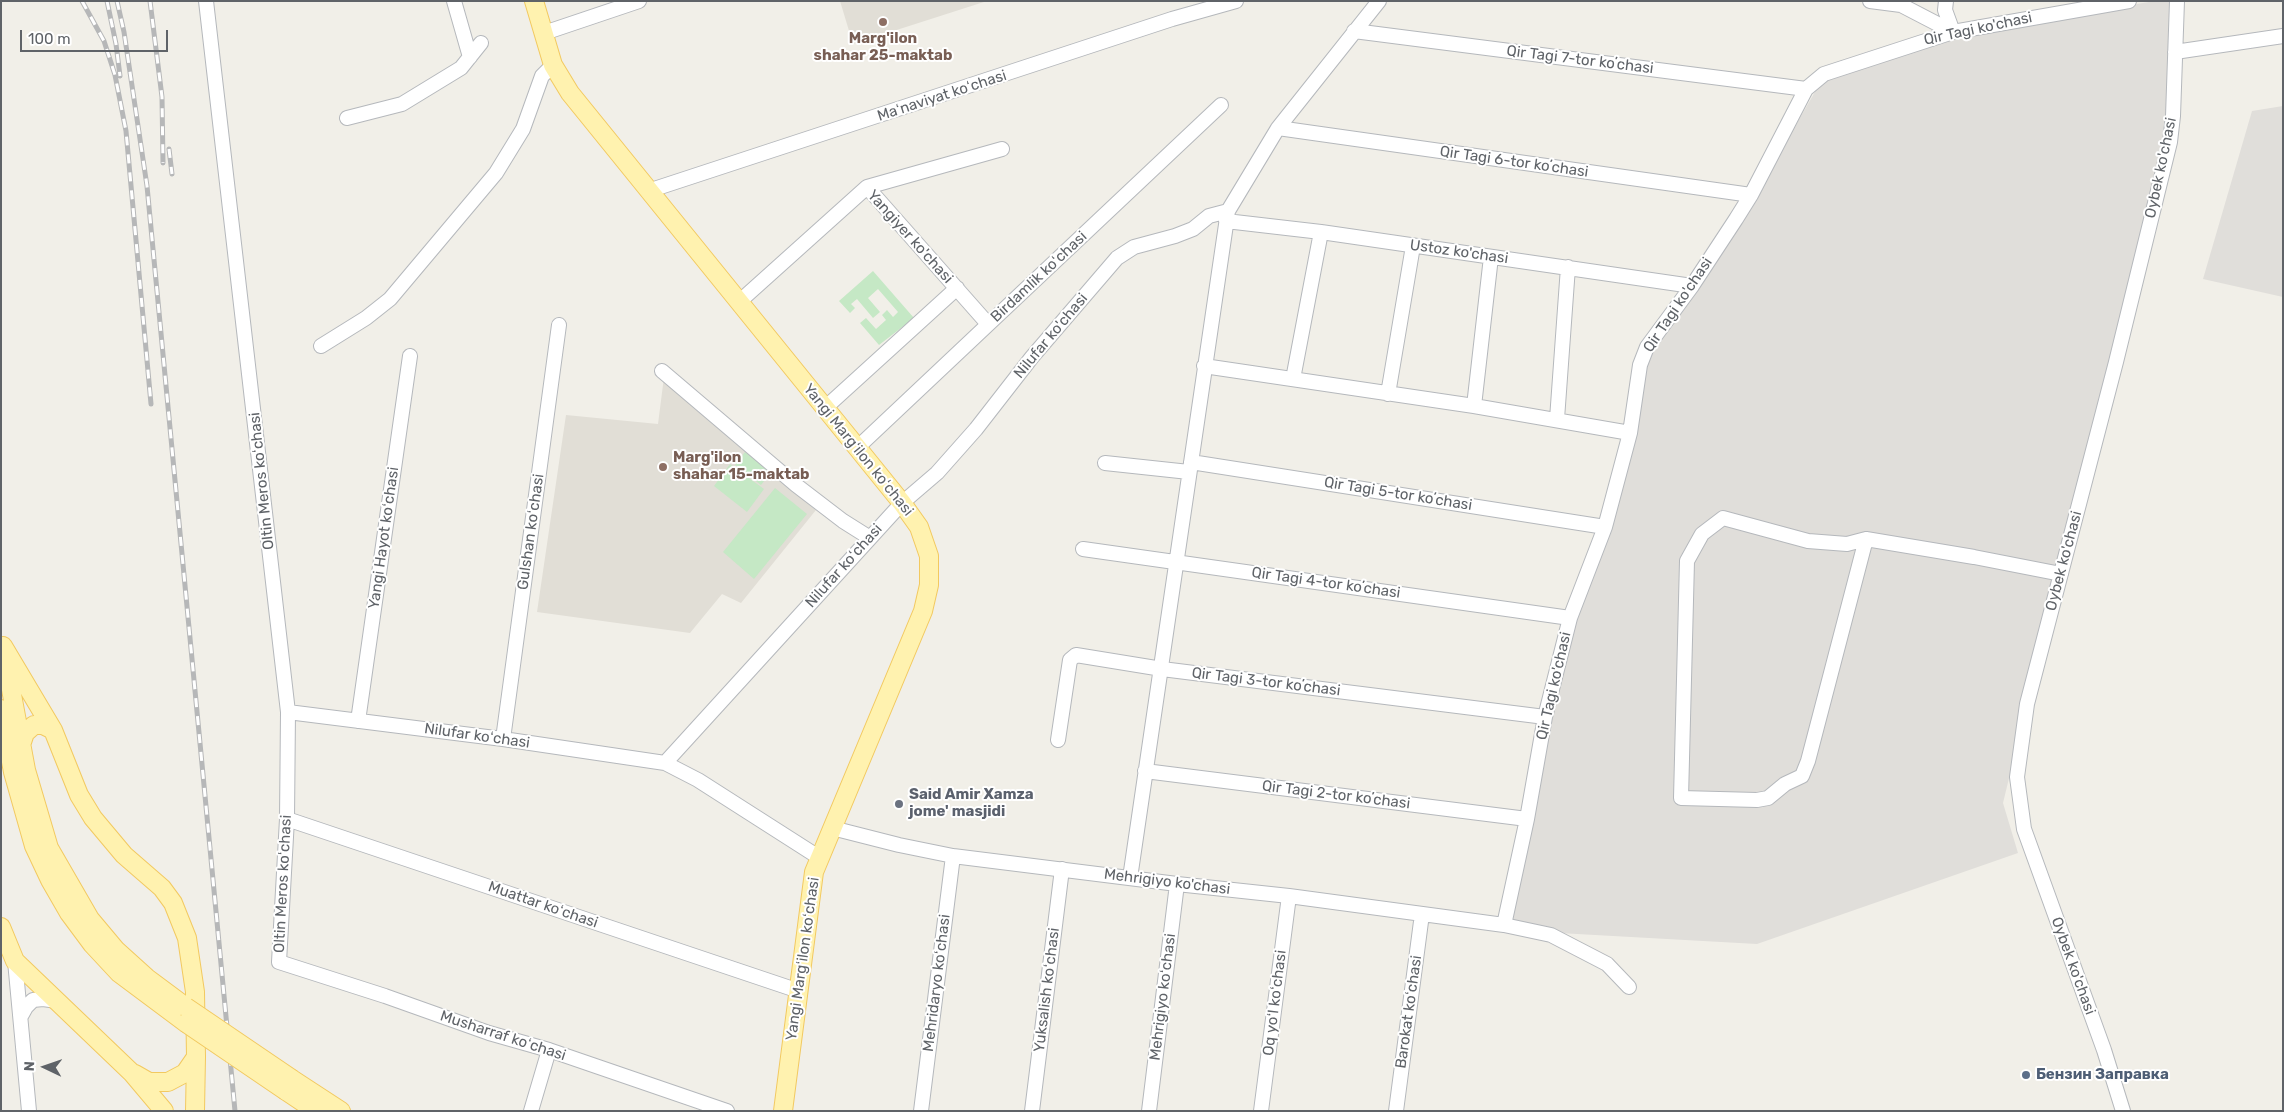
<!DOCTYPE html>
<html>
<head>
<meta charset="utf-8">
<style>
  body { margin:0 }
  #map { position:relative; width:2284px; height:1112px; overflow:hidden; background:#f1efe8; font-family:Rubik,sans-serif }
  canvas { display:block }
  .frame { position:absolute; inset:0; border:2px solid #5f6368; pointer-events:none }
  .north { position:absolute; left:20px; top:1042px; width:50px; height:50px; -webkit-text-stroke:4px #fff; paint-order:stroke; rotate:273deg; font-size:14px; font-weight:700; line-height:20px; text-align:center; color:#5f6368 }
  .north::after { content:''; display:block; margin:auto; width:18px; height:22px; background:#5f6368; clip-path:polygon(50% 0,100% 100%,50% 72%,0 100%) }
  .scale { position:absolute; left:20px; top:30px; width:148px; height:22px; box-sizing:border-box; border:2px solid #5f6368; border-top:0; padding-left:6px; font-size:15px; line-height:18px; white-space:nowrap; color:#5f6368; -webkit-text-stroke:4px #fff; paint-order:stroke }
</style>
</head>
<body>
<div id="map">
<canvas width="2284" height="1112"></canvas>
<div class="frame"></div>
<div class="north">N</div>
<div class="scale">100 m</div>
</div>
<script>
const g = document.querySelector('canvas').getContext('2d');
g.lineJoin = 'round';
function fill(path, color) {
  g.fillStyle = color;
  g.fill(path, 'evenodd');
}
function toPath(rows) {
  const path = new Path2D();
  for (const r of rows) {
    path.moveTo(r[0], r[1]);
    for (let i = 2; i < r.length; i += 2) path.lineTo(r[i], r[i + 1]);
  }
  return path;
}
function trace(path, color, width, dash) {
  g.strokeStyle = color;
  g.lineWidth = width;
  g.lineCap = dash ? 'butt' : 'round';
  g.setLineDash(dash || []);
  g.stroke(path);
}
function write(font, color, halo, rows, align = 'center') {
  g.font = font + ' Rubik,sans-serif';
  g.lineWidth = 4;
  g.setLineDash([]);
  g.textBaseline = 'middle';
  g.strokeStyle = halo;
  g.fillStyle = color;
  for (const [text, x, y, turn = 0] of rows) {
    g.save();
    g.translate(x, y);
    g.rotate((+turn || 0) * Math.PI / 180);
    g.textAlign = isNaN(turn) ? turn : align;
    if (halo) g.strokeText(text, 0, 0);
    g.fillText(text, 0, 0);
    g.restore();
  }
}
fill(toPath([
  [2155,1,2169,1,2168,120,2003,803,2018,853,1757,944,1559,933,1507,922,1547,714,1649,349,1741,220,1823,78,1868,62,2010,25],
  [2283,106,2283,297,2203,279,2252,111]
]), '#e0deda');
fill(toPath([
  [840,1,987,1,853,44],
  [664,377,816,510,741,603,722,594,690,633,537,612,566,415,658,424]
]), '#e1ded6');
fill(toPath([
  [873,271,914,318,879,345,860,323,866,318,876,329,886,320,882,315,887,310,893,317,898,312,878,289,868,298,880,312,873,318,857,299,851,304,855,308,850,313,839,301],
  [745,452,771,472,761,485,735,465],
  [730,464,764,489,747,512,714,486],
  [775,488,807,514,754,579,723,552]
]), '#c5e8c5');
const minor = toPath([
  [206,1,288,712,287,819,279,962,385,996,489,1033,549,1050,727,1111],
  [454,1,470,57],
  [1870,1,1901,5,1953,32],
  [1946,1,1945,10,1953,32],
  [1354,31,1806,89],
  [544,33,639,1],
  [2175,52,2283,36],
  [347,118,402,104,461,68,481,43],
  [1278,128,1751,195],
  [867,187,1002,149],
  [648,191,1172,19,1236,1],
  [1226,221,1321,232,1692,286],
  [739,302,867,187,988,324],
  [321,346,366,318,390,299,496,173,523,129,542,76,553,65],
  [1204,366,1474,406,1630,433],
  [662,371,796,485,843,521,870,538],
  [1293,379,1321,232],
  [1388,394,1413,246],
  [1474,406,1491,257],
  [825,408,957,288],
  [1557,419,1568,267],
  [857,448,1221,105],
  [1191,462,1605,527],
  [1105,463,1189,472],
  [1866,539,1808,761,1802,776,1785,784,1768,798,1757,800,1681,798,1687,561,1702,534,1723,518,1808,541,1847,544,1866,539,1974,557,2061,574],
  [1083,549,1570,618],
  [288,712,503,739,665,763,698,780,820,858],
  [358,721,410,356],
  [503,739,559,325],
  [1058,740,1070,660,1076,655,1162,669,1545,717],
  [665,763,902,503,937,473,976,429,1032,357,1117,258,1134,247,1175,236,1193,229,1209,216,1228,211],
  [1145,771,1527,819],
  [287,819,799,991],
  [832,828,899,845,953,856,1177,884,1289,896,1504,925,1551,935,1607,964,1629,987],
  [1130,878,1228,211,1278,128,1379,1],
  [1504,925,1527,819,1545,717,1570,618,1605,527,1630,433,1640,365,1647,347,1692,286,1736,219,1751,195,1806,89,1824,74,1953,32,2129,1],
  [15,961,29,1111],
  [21,1016,26,1007,33,1000,43,999,57,1001],
  [531,1111,549,1050],
  [921,1111,953,856],
  [1032,1111,1062,869],
  [1149,1111,1177,884],
  [1261,1111,1289,896],
  [1396,1111,1422,914],
  [2123,1111,2104,1050,2024,829,2017,777,2027,704,2116,362,2170,142,2173,116,2177,1]
]);
const major = toPath([
  [534,1,553,65,570,93,902,503,919,527,929,556,929,585,923,611,814,872,783,1111],
  [3,646,53,730,79,795,93,818,124,855,162,888,173,903,187,938,195,992,196,1057,195,1111],
  [5,657,26,770,49,848,90,919,116,950,147,978,186,1007],
  [1,709,13,772,34,846,50,880,69,913,92,944,119,973,186,1023],
  [21,745,25,733,34,725,43,725,53,730],
  [1,927,15,961,132,1073,164,1111],
  [135,1074,149,1082,168,1082,185,1073,196,1057],
  [292,1079,341,1111],
  [286,1091,316,1111]
]);
trace(minor, '#b5b8bc', 16);
trace(major, '#f2c960', 20);
trace(minor, '#fff', 14);
trace(major, '#fff2af', 18);
const rail = toPath([
  [82,1,104,41,115,75,126,131,151,404],
  [107,1,116,44,120,76],
  [117,1,124,32,147,186,235,1111],
  [150,1,162,97,163,163],
  [169,149,172,174]
]);
trace(rail, '#b6b7b8', 5);
trace(rail, '#fff', 3, [9]);
const majorBridge = toPath([
  [186,1007,292,1079],
  [186,1023,286,1091]
]);
trace(majorBridge, '#f2c960', 20, []);
trace(majorBridge, '#fff2af', 18);
for (const [x, y, r, color] of [
  [883,22,5,"#8d6e63"],
  [663,467,5,"#8d6e63"],
  [899,804,5,"#6b7280"],
  [2026,1075,5,"#5c6f8a"]
]) {
  const dot = new Path2D();
  dot.arc(x, y, r, 0, 2 * Math.PI);
  g.fillStyle = color;
  g.fill(dot);
  trace(dot, '#fff', 2);
}
write('15px', '#5f6368', '#fff', [
  ["Qir Tagi ko'chasi",1978,29,-12],
  ["Qir Tagi 7-tor koʼchasi",1580,60,7],
  ["Maʻnaviyat koʻchasi",942,96,-18],
  ["Qir Tagi 6-tor koʼchasi",1514,162,8],
  ["Oybek ko'chasi",2161,168,-78],
  ["Yangiyer ko'chasi",910,237,48],
  ["Ustoz ko'chasi",1459,252,8],
  ["Birdamlik koʻchasi",1039,277,-43],
  ["Qir Tagi ko'chasi",1678,305,-56],
  ["Nilufar ko'chasi",1051,336,-50],
  ["Yangi Margʻilon koʻchasi",858,450,51],
  ["Oltin Meros koʻchasi",262,481,-96],
  ["Qir Tagi 5-tor koʼchasi",1398,494,9],
  ["Gulshan koʻchasi",531,532,-82],
  ["Yangi Hayot koʻchasi",384,538,-82],
  ["Oybek ko'chasi",2064,561,-75],
  ["Nilufar koʻchasi",844,566,-48],
  ["Qir Tagi 4-tor koʼchasi",1326,583,8],
  ["Qir Tagi 3-tor koʼchasi",1266,682,7],
  ["Qir Tagi ko'chasi",1554,686,-77],
  ["Nilufar koʻchasi",477,736,8],
  ["Qir Tagi 2-tor koʼchasi",1336,795,7],
  ["Mehrigiyo ko'chasi",1167,882,7],
  ["Oltin Meros koʻchasi",283,884,-87],
  ["Muattar koʻchasi",543,905,19],
  ["Yangi Margʻilon koʻchasi",803,959,-82],
  ["Oybek ko'chasi",2073,966,70],
  ["Mehridaryo koʻchasi",937,983,-83],
  ["Yuksalish koʻchasi",1047,990,-83],
  ["Mehrigiyo koʻchasi",1163,997,-83],
  ["Oq yoʻl koʻchasi",1275,1003,-83],
  ["Barokat koʻchasi",1409,1012,-82],
  ["Musharraf koʻchasi",503,1036,18]
]);
write('bold 15px', '#785e54', '#fff', [
  ["Marg'ilon",883,39],
  ["shahar 25-maktab",883,56],
  ["Marg'ilon",673,458,"left"],
  ["shahar 15-maktab",673,475,"left"]
]);
write('bold 15px', '#5b616d', '#fff', [
  ["Said Amir Xamza",909,795],
  ["jome' masjidi",909,812]
], 'left');
write('bold 15px', '#4e5e75', '#fff', [
  ["Бензин Заправка",2036,1075]
], 'left');
</script>
</body>
</html>
